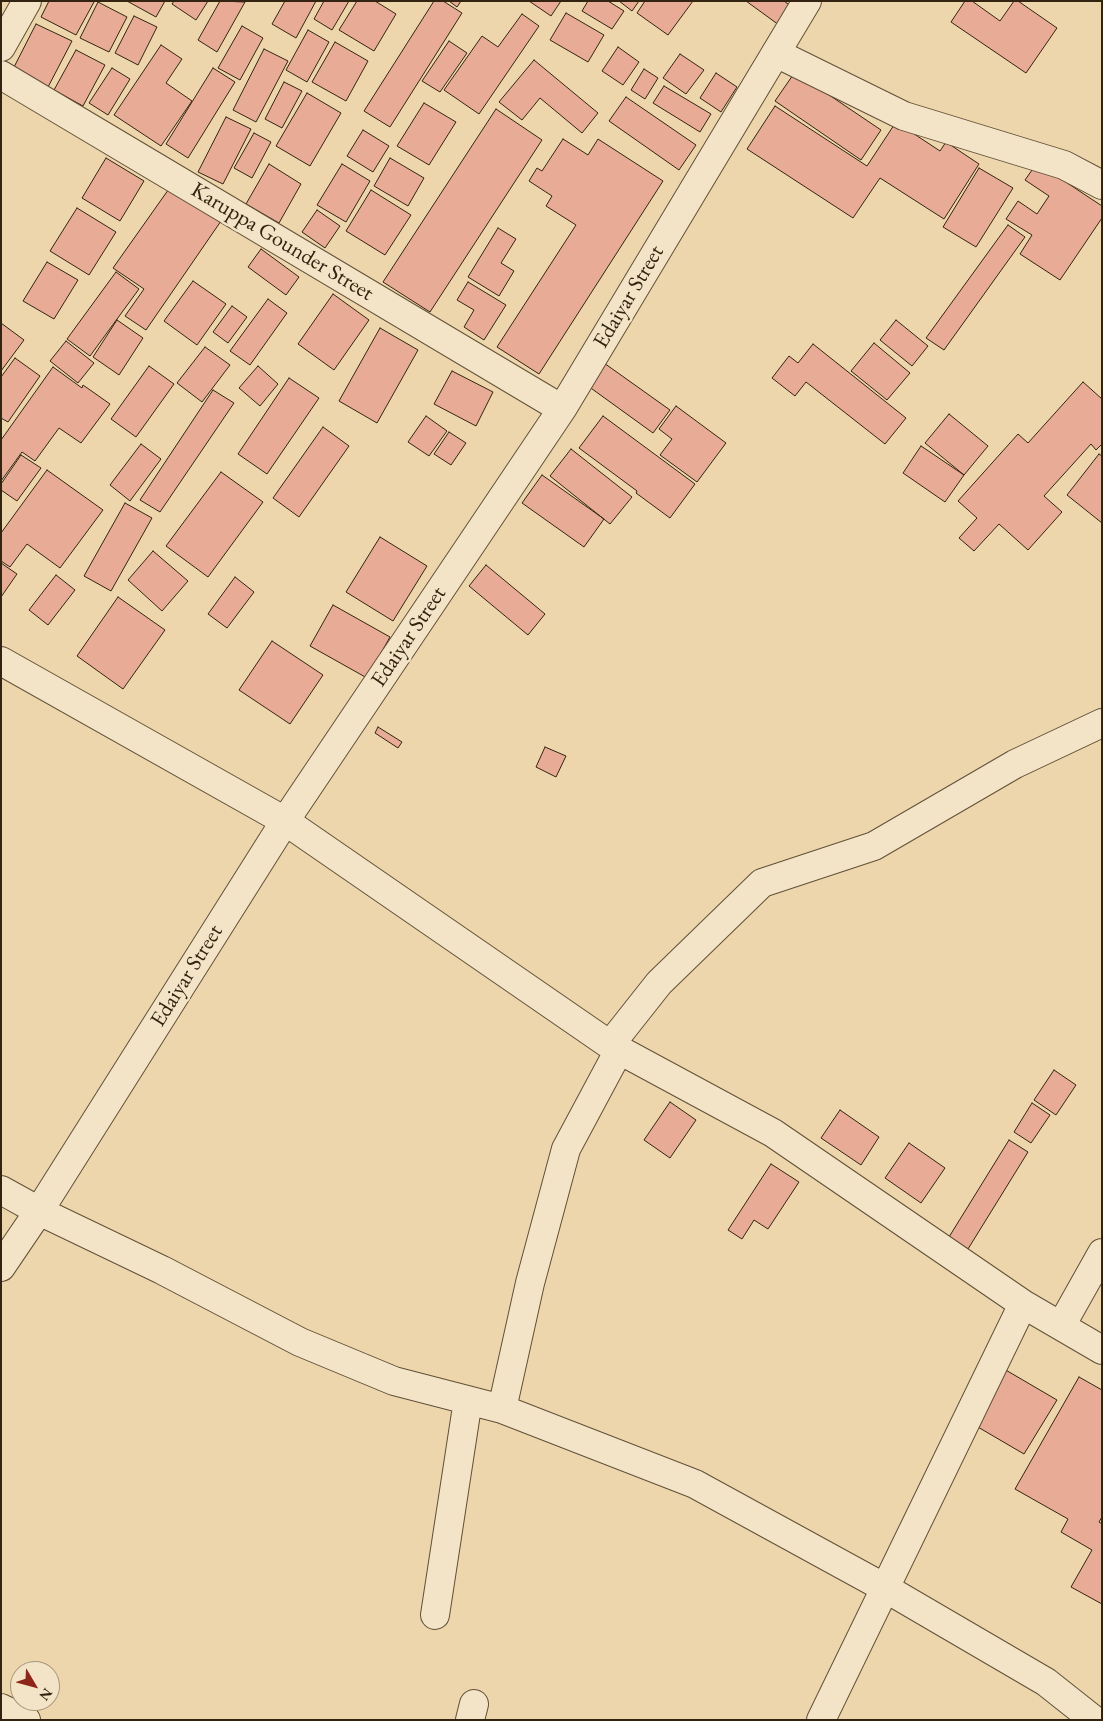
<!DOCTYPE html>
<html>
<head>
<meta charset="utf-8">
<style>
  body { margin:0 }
  #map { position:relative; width:1103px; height:1721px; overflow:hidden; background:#edd6ab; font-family:"EB Garamond",serif }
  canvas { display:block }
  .frame { position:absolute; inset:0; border:2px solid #322410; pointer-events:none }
  .north { position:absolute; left:10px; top:1661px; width:50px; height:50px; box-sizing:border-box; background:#f3e4c8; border:1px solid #a6977e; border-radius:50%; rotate:127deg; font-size:14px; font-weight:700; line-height:20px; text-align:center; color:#322410 }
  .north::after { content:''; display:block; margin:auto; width:18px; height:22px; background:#8f2418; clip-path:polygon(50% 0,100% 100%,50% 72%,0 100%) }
</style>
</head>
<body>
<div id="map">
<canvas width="1103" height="1721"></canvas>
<div class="frame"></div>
<div class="north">N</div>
</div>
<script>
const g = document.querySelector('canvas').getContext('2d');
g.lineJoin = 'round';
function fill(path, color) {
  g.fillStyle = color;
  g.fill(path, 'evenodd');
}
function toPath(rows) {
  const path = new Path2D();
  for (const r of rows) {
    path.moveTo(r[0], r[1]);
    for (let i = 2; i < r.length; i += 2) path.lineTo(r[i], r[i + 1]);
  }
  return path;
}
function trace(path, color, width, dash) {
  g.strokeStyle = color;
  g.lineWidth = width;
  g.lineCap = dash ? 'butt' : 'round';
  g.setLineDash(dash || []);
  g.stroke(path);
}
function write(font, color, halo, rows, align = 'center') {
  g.font = font + ' "EB Garamond",serif';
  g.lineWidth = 5;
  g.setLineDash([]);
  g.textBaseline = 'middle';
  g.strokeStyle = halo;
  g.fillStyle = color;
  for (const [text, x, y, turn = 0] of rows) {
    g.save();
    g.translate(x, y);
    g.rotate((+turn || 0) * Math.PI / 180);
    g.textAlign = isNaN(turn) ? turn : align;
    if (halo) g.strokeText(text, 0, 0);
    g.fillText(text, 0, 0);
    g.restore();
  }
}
const building = toPath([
  [49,1,93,1,94,2,76,35,41,17,49,1],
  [127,1,165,1,156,17,127,1],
  [174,1,208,1,196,20,172,4,174,1],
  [220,1,245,2,217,52,198,40,220,1],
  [285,1,316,1,296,38,272,24,285,1],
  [324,1,349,1,332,30,314,19,324,1],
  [357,1,375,1,396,14,374,51,339,30,357,1],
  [434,1,443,1,462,13,390,127,364,111,434,1],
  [449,1,461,1,457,7,449,1],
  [529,1,561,1,551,16,529,1],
  [588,1,608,1,624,11,612,29,582,11,588,1],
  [619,1,639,1,632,11,619,1],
  [645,1,693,1,668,35,637,13,645,1],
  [746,1,784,1,792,7,779,25,746,1],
  [965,1,972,1,1000,21,1014,1,1018,1,1057,28,1026,73,951,22,965,1],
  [98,2,127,17,109,52,80,38,98,2],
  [566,13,604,35,588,62,550,40,566,13],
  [522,14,539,26,479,114,444,90,482,36,498,47,522,14],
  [134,16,157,27,138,65,115,53,134,16],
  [36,24,72,41,47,89,12,71,36,24],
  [242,26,263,38,240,80,218,68,242,26],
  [308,30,329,42,307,82,286,70,308,30],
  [449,41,467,53,440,92,422,81,449,41],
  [335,42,368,61,346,101,312,82,335,42],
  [161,45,182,59,166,83,192,101,161,146,114,115,161,45],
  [618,47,639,62,623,85,602,71,618,47],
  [264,49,288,61,256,122,233,110,264,49],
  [76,50,105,65,83,106,54,90,76,50],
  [680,54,704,70,686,94,663,78,680,54],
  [534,60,598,113,582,133,540,98,522,120,499,102,534,60],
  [112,68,130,79,108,115,89,103,112,68],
  [213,68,235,82,188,158,166,144,213,68],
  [644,69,658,78,645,99,631,90,644,69],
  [795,72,881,130,861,160,775,101,795,72],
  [716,73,737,87,721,112,700,98,716,73],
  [284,82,302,91,282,128,265,119,284,82],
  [664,86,711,114,700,132,653,103,664,86],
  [307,93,341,113,310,166,276,146,307,93],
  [626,97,696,145,679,170,609,121,626,97],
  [424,103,456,122,429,165,397,146,424,103],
  [775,106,867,166,896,122,940,151,946,142,979,164,944,219,880,178,853,218,747,149,775,106],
  [496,109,542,140,430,312,383,282,496,109],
  [226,117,251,129,223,184,198,172,226,117],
  [363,130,389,146,373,172,347,156,363,130],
  [254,133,271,142,252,178,234,168,254,133],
  [563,139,588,155,598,139,663,181,539,374,497,347,576,225,546,206,552,196,529,181,537,168,542,171,563,139],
  [106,158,144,181,120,221,82,198,106,158],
  [390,158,424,178,408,206,374,186,390,158],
  [1037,163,1102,206,1102,218,1060,280,1020,254,1032,235,1006,219,1018,201,1037,214,1049,196,1025,180,1037,163],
  [269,164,301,184,279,223,246,204,269,164],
  [342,164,370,181,346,222,317,205,342,164],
  [979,168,1013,188,976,247,943,227,979,168],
  [171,186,221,221,146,330,125,316,144,289,113,268,171,186],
  [371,190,411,215,385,255,346,231,371,190],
  [77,208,116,232,89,275,50,251,77,208],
  [317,210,340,226,325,248,302,232,317,210],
  [1008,225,1025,237,944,350,926,338,1008,225],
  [498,228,516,239,501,263,514,271,499,296,468,277,498,228],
  [261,249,299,277,286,295,248,267,261,249],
  [47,262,78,280,54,319,23,301,47,262],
  [116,272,139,289,90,356,67,339,116,272],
  [193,281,226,304,197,345,164,321,193,281],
  [468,282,506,305,484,340,464,327,474,310,457,300,468,282],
  [333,294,369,320,334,370,298,344,333,294],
  [268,299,287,313,250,365,230,351,268,299],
  [232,306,247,317,228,343,213,332,232,306],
  [117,320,143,338,119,375,93,357,117,320],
  [896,320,928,346,912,366,880,340,896,320],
  [1,323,24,340,1,371,1,323],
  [380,328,418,350,377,423,339,401,380,328],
  [66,341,94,363,78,383,50,361,66,341],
  [874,343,910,373,887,400,851,371,874,343],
  [813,344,906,418,885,444,806,382,795,396,772,378,789,356,798,363,813,344],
  [205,347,230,365,202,402,177,383,205,347],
  [15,358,40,376,8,422,1,418,1,377,15,358],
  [604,363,670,410,653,433,588,386,604,363],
  [149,366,174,384,136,437,111,419,149,366],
  [258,366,278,384,260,406,239,388,258,366],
  [53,367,82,388,83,385,110,404,81,443,59,428,35,461,22,452,1,481,1,440,53,367],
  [452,371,493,392,476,426,434,404,452,371],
  [289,378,319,398,267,474,238,454,289,378],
  [1083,382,1102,399,1102,444,1096,450,1091,444,1044,496,1062,512,1028,550,999,524,974,551,959,538,977,518,958,501,1018,434,1028,443,1083,382],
  [213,390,234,403,160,512,140,500,213,390],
  [676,406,726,443,697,482,660,455,672,439,659,429,676,406],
  [949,414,988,446,964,475,925,443,949,414],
  [426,416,447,431,429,456,408,442,426,416],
  [603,416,695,484,670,518,636,493,637,491,579,448,603,416],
  [323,427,349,446,299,517,273,498,323,427],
  [449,432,466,443,451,465,434,454,449,432],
  [141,444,161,459,130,501,110,485,141,444],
  [921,446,964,475,945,502,903,473,921,446],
  [571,449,632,497,610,524,550,476,571,449],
  [1099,454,1102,456,1102,523,1067,495,1099,454],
  [21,455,41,468,17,501,1,490,1,484,21,455],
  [47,470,103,510,60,568,27,544,10,567,1,561,1,533,47,470],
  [221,472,263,502,208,577,166,546,221,472],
  [542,475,604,519,584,547,522,503,542,475],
  [125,503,152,518,111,591,84,576,125,503],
  [380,537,427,566,393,621,346,592,380,537],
  [153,551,188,581,162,611,128,580,153,551],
  [1,563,17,574,1,597,1,563],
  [486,565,545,614,528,635,469,586,486,565],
  [56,575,75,590,48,625,29,610,56,575],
  [235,577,254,592,227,628,208,614,235,577],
  [118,597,165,630,123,689,77,656,118,597],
  [333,605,390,637,367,678,310,646,333,605],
  [272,641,323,675,290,724,239,690,272,641],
  [378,727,402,742,398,748,375,733,378,727],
  [545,747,566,756,556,777,536,767,545,747],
  [1054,1070,1076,1085,1056,1115,1034,1100,1054,1070],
  [670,1102,696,1120,670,1158,644,1140,670,1102],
  [1032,1103,1050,1115,1031,1143,1014,1132,1032,1103],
  [840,1110,879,1137,861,1165,821,1138,840,1110],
  [1009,1140,1028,1152,968,1249,949,1237,1009,1140],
  [909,1143,945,1168,921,1203,885,1178,909,1143],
  [771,1164,799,1182,768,1229,754,1220,742,1239,728,1230,771,1164],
  [1004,1369,1057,1400,1024,1454,971,1423,1004,1369],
  [1079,1377,1102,1390,1102,1517,1099,1522,1102,1524,1102,1604,1071,1587,1092,1550,1061,1532,1068,1519,1015,1489,1079,1377]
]);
fill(building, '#e8ac96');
trace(building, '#322410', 1);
const minor = toPath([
  [1,47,27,1],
  [776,53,904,116,1064,165,1102,185],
  [1,661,285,821,610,1045,773,1133,1023,1304,1102,1350],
  [610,1045,659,983,762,883,874,846,1015,764,1102,723],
  [1,1190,39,1211,162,1270,300,1342,394,1381,502,1409,695,1484,885,1588,1046,1682,1094,1720],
  [1061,1326,1102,1253],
  [502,1409,530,1283,566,1149,619,1050],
  [435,1615,468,1400],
  [1,1708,26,1720],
  [470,1720,474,1704],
  [821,1720,1023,1304]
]);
const tertiary = toPath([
  [1,75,562,409],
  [1,1267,39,1211,285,821,562,409,807,1]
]);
trace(minor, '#615037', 30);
trace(tertiary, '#615037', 30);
trace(minor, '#f3e4c8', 28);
trace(tertiary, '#f3e4c8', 28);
write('22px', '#322410', '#f3e4c8', [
  ["Karuppa Gounder Street",282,242,31],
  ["Edaiyar Street",629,297,-59],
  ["Edaiyar Street",409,637,-56],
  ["Edaiyar Street",187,976,-58]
]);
</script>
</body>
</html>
